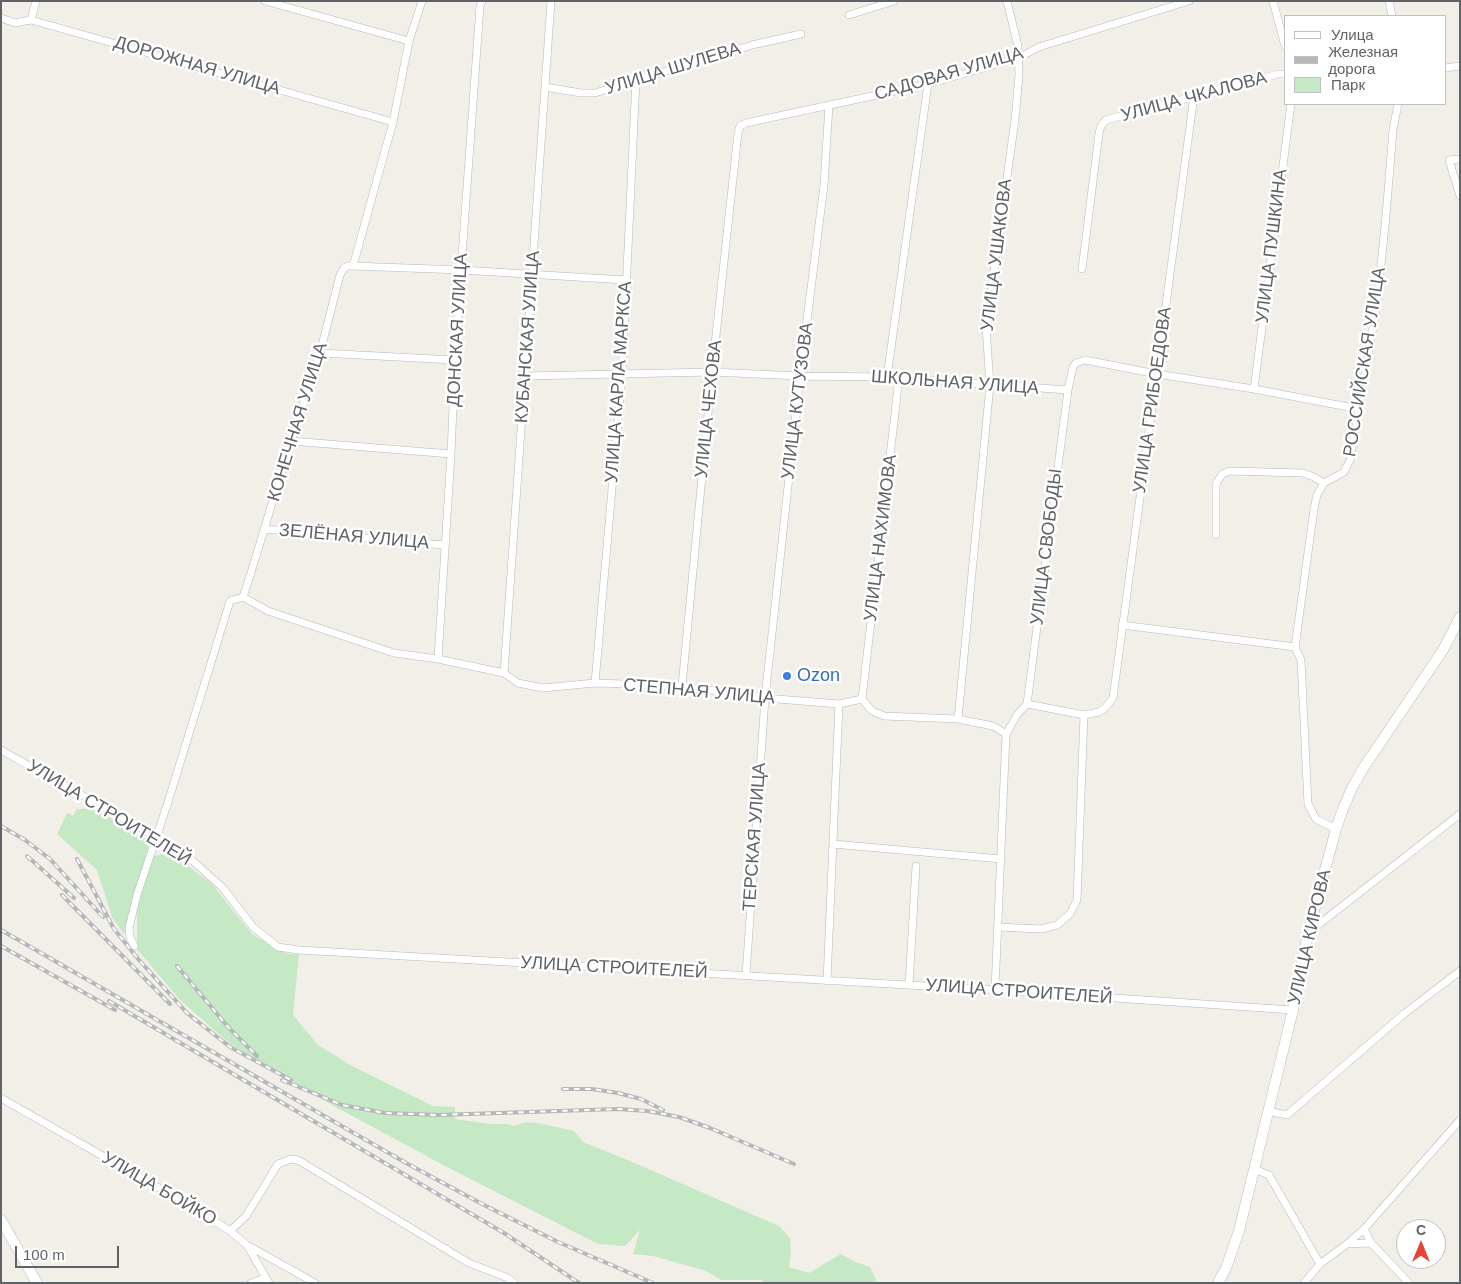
<!DOCTYPE html>
<html>
<head>
<meta charset="utf-8">
<style>
  body { margin:0 }
  #map { position:relative; width:1461px; height:1284px; overflow:hidden; background:#f1efe8; font-family:Arial,sans-serif }
  canvas { display:block }
  .frame { position:absolute; inset:0; border:2px solid #5f6368; pointer-events:none }
  .legend { position:absolute; left:1284px; top:15px; width:162px; height:90px; box-sizing:border-box; background:#fff; border:1px solid #bfc1c3; margin:0; padding:6px 9px; list-style:none; font-size:15px; color:#5f6368 }
  .legend li { display:flex; align-items:center; gap:10px; height:25px }
  .legend b { width:25px; border:1px solid #bfc1c3 }
  .north { position:absolute; left:1396px; top:1219px; width:50px; height:50px; box-sizing:border-box; background:#fff; border:1px solid #bfc1c3; border-radius:50%; rotate:0deg; font-size:14px; font-weight:700; line-height:20px; text-align:center; color:#5f6368 }
  .north::after { content:''; display:block; margin:auto; width:18px; height:22px; background:#ea4335; clip-path:polygon(50% 0,100% 100%,50% 72%,0 100%) }
  .scale { position:absolute; left:15px; top:1246px; width:104px; height:22px; box-sizing:border-box; border:2px solid #5f6368; border-top:0; padding-left:6px; font-size:15px; line-height:18px; white-space:nowrap; color:#5f6368; -webkit-text-stroke:4px #fff; paint-order:stroke }
</style>
</head>
<body>
<div id="map">
<canvas width="1461" height="1284"></canvas>
<div class="frame"></div>
<ul class="legend">
<li><b style="height:6px;background:#fff"></b>Улица</li>
<li><b style="height:6px;background:#b6b7b8"></b>Железная дорога</li>
<li><b style="height:14px;background:#c5e8c5"></b>Парк</li>
</ul>
<div class="north">С</div>
<div class="scale">100 m</div>
</div>
<script>
const g = document.querySelector('canvas').getContext('2d');
g.lineJoin = 'round';
function fill(path, color) {
  g.fillStyle = color;
  g.fill(path, 'evenodd');
}
function toPath(rows) {
  const path = new Path2D();
  for (const r of rows) {
    path.moveTo(r[0], r[1]);
    for (let i = 2; i < r.length; i += 2) path.lineTo(r[i], r[i + 1]);
  }
  return path;
}
function trace(path, color, width, dash) {
  g.strokeStyle = color;
  g.lineWidth = width;
  g.lineCap = dash ? 'butt' : 'round';
  g.setLineDash(dash || []);
  g.stroke(path);
}
function write(font, color, halo, rows, align = 'center') {
  g.font = font + ' Arial,sans-serif';
  g.lineWidth = 5;
  g.setLineDash([]);
  g.textBaseline = 'middle';
  g.strokeStyle = halo;
  g.fillStyle = color;
  for (const [text, x, y, turn = 0] of rows) {
    g.save();
    g.translate(x, y);
    g.rotate((+turn || 0) * Math.PI / 180);
    g.textAlign = isNaN(turn) ? turn : align;
    if (halo) g.strokeText(text, 0, 0);
    g.fillText(text, 0, 0);
    g.restore();
  }
}
fill(toPath([
  [94,808,150,841,124,934,112,917,97,870,57,834,67,813,73,816,77,809],
  [162,854,181,861,212,884,252,934,274,947,288,954,299,954,293,1015,318,1045,352,1066,433,1106,455,1107,455,1119,490,1124,507,1124,514,1126,526,1122,538,1123,574,1131,583,1142,630,1161,779,1226,790,1238,791,1252,789,1267,809,1273,841,1254,853,1261,870,1267,876,1279,875,1283,763,1283,762,1280,721,1280,706,1271,653,1256,633,1254,640,1230,625,1246,598,1244,445,1166,332,1105,230,1044,180,1000,137,949,137,910,152,857]
]), '#c5e8c5');
const street = toPath([
  [265,1,409,41],
  [1273,1,1285,46],
  [1389,1,1392,16],
  [849,15,894,1],
  [1,18,15,23,31,20,393,122],
  [31,20,36,1],
  [1445,68,1460,66],
  [545,87,581,93,595,93,752,45,801,34],
  [1460,159,1449,160,1460,196],
  [353,266,461,270,626,280],
  [1082,269,1099,133,1101,126,1106,120,1278,74,1285,74],
  [320,353,455,360],
  [526,376,712,372,800,376,887,377,1068,390,1073,367,1076,363,1085,360,1157,374,1254,389,1359,409],
  [887,377,928,84],
  [1254,389,1291,104],
  [291,441,451,454],
  [264,529,444,545],
  [1216,535,1216,484,1222,474,1230,471,1303,473,1314,477,1324,483],
  [243,597,268,611,394,653,438,659,504,673,518,683,543,688,595,683,682,686,765,698,839,704,862,699,872,711,884,716,958,719,993,726,1006,734,1017,715,1027,704,1084,715,1099,712,1105,708,1113,698,1194,96],
  [1122,625,1295,647],
  [438,659,451,454,455,360,461,270,480,6,482,1],
  [504,673,551,1],
  [595,683,622,375,636,80],
  [682,686,712,372,738,133,740,126,746,123,928,84,1018,58,1039,47,1189,1],
  [862,699,899,378],
  [1027,704,1068,390],
  [958,719,990,385,986,327,1015,120,1019,75,1018,46,1007,1],
  [1,750,157,837,193,861,223,888,253,927,278,947,299,950,995,990,1293,1010],
  [1336,829,1316,819,1308,804,1301,660,1295,647,1314,509,1317,495,1324,483,1344,472,1350,460,1377,304,1386,216,1393,130,1398,104],
  [833,844,1001,859],
  [998,927,1041,929,1057,925,1070,914,1077,900,1084,715],
  [1308,933,1460,814],
  [134,946,130,937,129,928,137,895,168,802,230,601,243,597,250,576,291,441,320,353,340,275,344,268,348,266,353,266,393,122,409,41,422,1],
  [746,975,765,698,800,376,824,185,829,105],
  [827,981,839,704],
  [909,985,916,866],
  [995,990,1006,734],
  [1,1098,194,1208,230,1231,247,1245,315,1283],
  [1268,1111,1287,1115,1405,1013,1460,971],
  [1254,1169,1269,1175,1320,1264],
  [1364,1229,1371,1243,1409,1283],
  [230,1231,246,1216,278,1164,291,1159,298,1160,469,1263,508,1278,514,1283],
  [1347,1244,1371,1243],
  [247,1245,269,1283],
  [251,1283,265,1278],
  [1304,1283,1320,1264,1347,1244,1364,1229,1460,1120]
]);
const secondary = toPath([
  [1,1220,37,1283],
  [1218,1283,1226,1268,1239,1231,1293,1010,1308,933,1336,829,1343,809,1352,788,1364,767,1443,650,1460,617]
]);
trace(street, '#b5b8bc', 8);
trace(secondary, '#b6babf', 11);
trace(street, '#fff', 7);
trace(secondary, '#fff', 10);
const rail = toPath([
  [1,826,25,840,50,859,103,917],
  [27,856,74,898],
  [77,859,114,929,139,960,187,1013,230,1047,291,1080],
  [62,895,170,1004],
  [1,930,406,1163,484,1205,558,1242,653,1283],
  [1,946,115,1010],
  [177,966,228,1027,257,1056],
  [109,1001,504,1233,579,1283],
  [282,1080,342,1105,385,1113,439,1115,618,1109,647,1111,679,1117,710,1128,794,1164],
  [563,1089,592,1089,618,1093,641,1099,663,1110]
]);
trace(rail, '#b6b7b8', 4);
trace(rail, '#fff', 2, [5.5]);
for (const [x, y, r, color] of [
  [787,676,5,"#3f7fe0"]
]) {
  const dot = new Path2D();
  dot.arc(x, y, r, 0, 2 * Math.PI);
  g.fillStyle = color;
  g.fill(dot);
  trace(dot, '#fff', 2);
}
write('18px', '#5f6368', '#fff', [
  ["ДОРОЖНАЯ УЛИЦА",197,66,16],
  ["УЛИЦА ШУЛЕВА",673,69,-17],
  ["САДОВАЯ УЛИЦА",949,74,-16],
  ["УЛИЦА ЧКАЛОВА",1194,97,-15],
  ["УЛИЦА ПУШКИНА",1272,246,-83],
  ["УЛИЦА УШАКОВА",997,255,-83],
  ["ДОНСКАЯ УЛИЦА",458,330,-87],
  ["КУБАНСКАЯ УЛИЦА",528,337,-86],
  ["РОССИЙСКАЯ УЛИЦА",1365,362,-81],
  ["УЛИЦА КАРЛА МАРКСА",619,382,-86],
  ["ШКОЛЬНАЯ УЛИЦА",955,383,4],
  ["УЛИЦА ГРИБОЕДОВА",1153,400,-82],
  ["УЛИЦА КУТУЗОВА",798,401,-83],
  ["УЛИЦА ЧЕХОВА",709,409,-84],
  ["КОНЕЧНАЯ УЛИЦА",298,422,-73],
  ["ЗЕЛЁНАЯ УЛИЦА",354,537,5],
  ["УЛИЦА НАХИМОВА",881,538,-83],
  ["УЛИЦА СВОБОДЫ",1047,547,-83],
  ["СТЕПНАЯ УЛИЦА",699,692,5],
  ["УЛИЦА СТРОИТЕЛЕЙ",109,813,31],
  ["ТЕРСКАЯ УЛИЦА",755,837,-86],
  ["УЛИЦА КИРОВА",1310,937,-77],
  ["УЛИЦА СТРОИТЕЛЕЙ",614,968,3],
  ["УЛИЦА СТРОИТЕЛЕЙ",1019,992,4],
  ["УЛИЦА БОЙКО",159,1189,30]
]);
write('18px', '#366cbe', '#fff', [
  ["Ozon",797,676]
], 'left');
</script>
</body>
</html>
